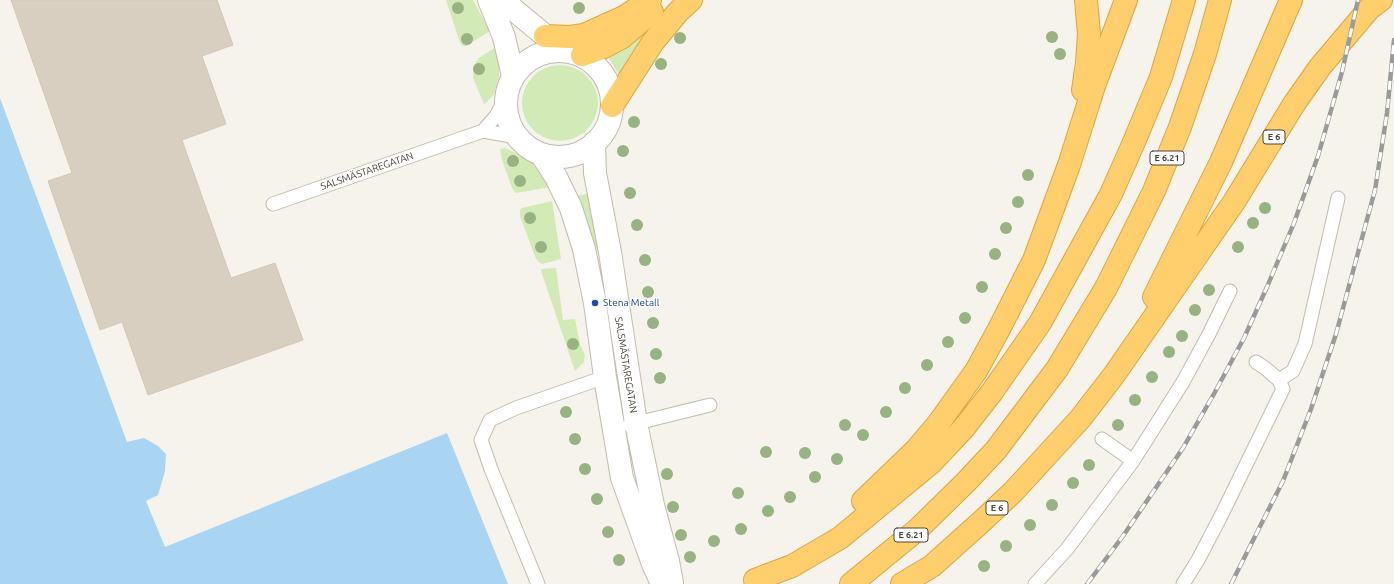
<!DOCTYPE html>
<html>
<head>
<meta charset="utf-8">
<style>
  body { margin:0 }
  canvas { display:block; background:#f6f3ec }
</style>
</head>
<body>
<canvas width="1394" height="584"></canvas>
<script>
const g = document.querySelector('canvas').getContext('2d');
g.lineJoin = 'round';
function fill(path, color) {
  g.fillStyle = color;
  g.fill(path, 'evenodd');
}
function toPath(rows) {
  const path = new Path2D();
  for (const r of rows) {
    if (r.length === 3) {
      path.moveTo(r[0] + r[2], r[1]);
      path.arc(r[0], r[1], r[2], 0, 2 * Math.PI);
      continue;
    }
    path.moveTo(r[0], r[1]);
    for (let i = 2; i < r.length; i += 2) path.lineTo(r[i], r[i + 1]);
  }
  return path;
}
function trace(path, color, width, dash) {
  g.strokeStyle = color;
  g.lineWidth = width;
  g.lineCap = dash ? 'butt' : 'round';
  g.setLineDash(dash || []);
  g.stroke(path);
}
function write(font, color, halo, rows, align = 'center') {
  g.font = font + ' Ubuntu,sans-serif';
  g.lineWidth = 3;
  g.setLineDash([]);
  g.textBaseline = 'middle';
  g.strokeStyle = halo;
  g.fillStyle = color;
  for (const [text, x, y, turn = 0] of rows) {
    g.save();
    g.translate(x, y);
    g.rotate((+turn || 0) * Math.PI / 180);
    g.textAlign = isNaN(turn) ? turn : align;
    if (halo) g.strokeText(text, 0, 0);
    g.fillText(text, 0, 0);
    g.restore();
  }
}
fill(toPath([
  [446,0,473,0,490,31,466,46,463,46,460,43],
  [640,32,645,38,620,76,608,57],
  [494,48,496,48,499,64,499,77,494,94,487,102,484,104,473,78,474,65,479,58],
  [560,103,38],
  [505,148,524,157,531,162,540,170,551,187,516,193,512,188,502,160,500,149],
  [591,193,604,251,598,253,576,196],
  [552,201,561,259,543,264,540,263,536,259,520,216,520,210,522,208],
  [556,268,563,320,575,319,580,344,585,355,584,362,575,371,542,274,541,269]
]), '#d2eab5');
fill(toPath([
  [0,98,127,442,144,438,158,446,166,454,165,471,158,495,146,501,165,547,447,433,508,584,0,584]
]), '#a9d4f2');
const building = toPath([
  [11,0,217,0,233,45,202,56,226,124,182,140,231,278,275,263,303,340,148,395,122,322,100,330,48,181,72,173,11,0]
]);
fill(building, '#d8cfc1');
trace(building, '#d3c7b4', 1);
const service = toPath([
  [483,131,496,116,505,99],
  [273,204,483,131,517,137],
  [1279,380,1293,371,1305,344,1338,198],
  [629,425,710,405],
  [1102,439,1133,461],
  [538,584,491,469,481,440,490,420,516,408,605,377],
  [1035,584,1067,549,1133,461,1183,382,1209,334,1230,291],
  [1183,584,1198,560,1222,514,1283,389,1279,380,1265,368,1256,362]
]);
const tertiary = toPath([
  [489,0,504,37,513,76],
  [502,0,560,48],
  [559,104,53],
  [594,143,595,173,610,252,636,423,653,505,668,561,672,583],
  [541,154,556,177,571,208,584,249,595,303,605,377,622,478,653,564,662,584]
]);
const motorway = toPath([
  [545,36,570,37,584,35,624,17,650,0],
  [582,55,602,48,621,38,652,12],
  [1083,90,1087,63,1089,34,1086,0],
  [612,106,653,42,678,12,691,0],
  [1154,297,1221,162,1291,0],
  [863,501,915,451,938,424,976,371,998,331,1034,260,1069,165,1094,86,1126,0],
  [755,580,792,566,840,538,931,463,963,429,992,392,1040,323,1111,194,1134,142,1161,77,1184,0],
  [851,584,917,530,966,482,996,450,1057,369,1106,288,1154,191,1180,127,1205,54,1220,0],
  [902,584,932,566,980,523,1013,492,1080,419,1114,375,1234,202,1294,104,1320,67,1369,9,1381,0]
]);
trace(service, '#c2bbae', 15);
trace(tertiary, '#c2bbae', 24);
trace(motorway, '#e0a43c', 24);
trace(service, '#fff', 13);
trace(tertiary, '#fff', 22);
trace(motorway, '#ffcf6e', 22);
const rail = toPath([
  [1087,584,1123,536,1183,448,1215,392,1244,338,1267,287,1294,223,1318,156,1342,72,1358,0],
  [1231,584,1283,481,1311,409,1336,334,1375,190,1387,113,1394,40]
]);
trace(rail, '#9a9a9a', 4.5);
trace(rail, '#fff', 3, [9]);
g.fillStyle = '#97b381';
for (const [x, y] of [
  [458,8],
  [579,8],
  [1052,37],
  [680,38],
  [467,39],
  [1060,54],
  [661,64],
  [479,69],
  [634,122],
  [623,151],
  [513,161],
  [1028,175],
  [520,181],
  [630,193],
  [1018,202],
  [1265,208],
  [530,218],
  [1253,223],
  [637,225],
  [1006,228],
  [541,247],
  [1238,247],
  [995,254],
  [645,260],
  [982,287],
  [1209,290],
  [648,292],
  [1195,310],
  [965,318],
  [653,323],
  [1182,336],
  [948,342],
  [573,344],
  [1169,352],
  [656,354],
  [927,365],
  [1152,377],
  [660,378],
  [905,388],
  [1135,400],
  [566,412],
  [886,412],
  [845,425],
  [1118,425],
  [863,435],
  [575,439],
  [766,452],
  [805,453],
  [837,459],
  [1089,465],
  [585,469],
  [667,474],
  [815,477],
  [1073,483],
  [738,493],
  [790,497],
  [597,499],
  [1052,505],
  [673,507],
  [768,511],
  [1030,525],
  [741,529],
  [608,532],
  [681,535],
  [714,541],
  [1006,546],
  [690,557],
  [619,560],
  [984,566]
]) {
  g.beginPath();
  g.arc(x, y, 6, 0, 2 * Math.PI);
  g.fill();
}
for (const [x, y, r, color] of [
  [595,303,4,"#1a4fb4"]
]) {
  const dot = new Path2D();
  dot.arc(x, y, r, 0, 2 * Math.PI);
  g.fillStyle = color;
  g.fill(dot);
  trace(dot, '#fff', 1.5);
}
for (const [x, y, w] of [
  [1274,137,22],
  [1167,158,34],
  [997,508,22],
  [911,535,34]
]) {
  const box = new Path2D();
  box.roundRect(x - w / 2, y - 7, w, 14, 3);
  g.fillStyle = '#fff';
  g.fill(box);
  trace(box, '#4b4439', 1);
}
write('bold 9px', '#4b4439', null, [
  ["E 6",1274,137],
  ["E 6.21",1167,158],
  ["E 6",997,508],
  ["E 6.21",911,535]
]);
write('10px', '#4b4439', '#fff', [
  ["SALSMÄSTAREGATAN",367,171,-19],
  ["SALSMÄSTAREGATAN",626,365,81]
]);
write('10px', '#164399', '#fff', [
  ["Stena Metall",603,303]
], 'left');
</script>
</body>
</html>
